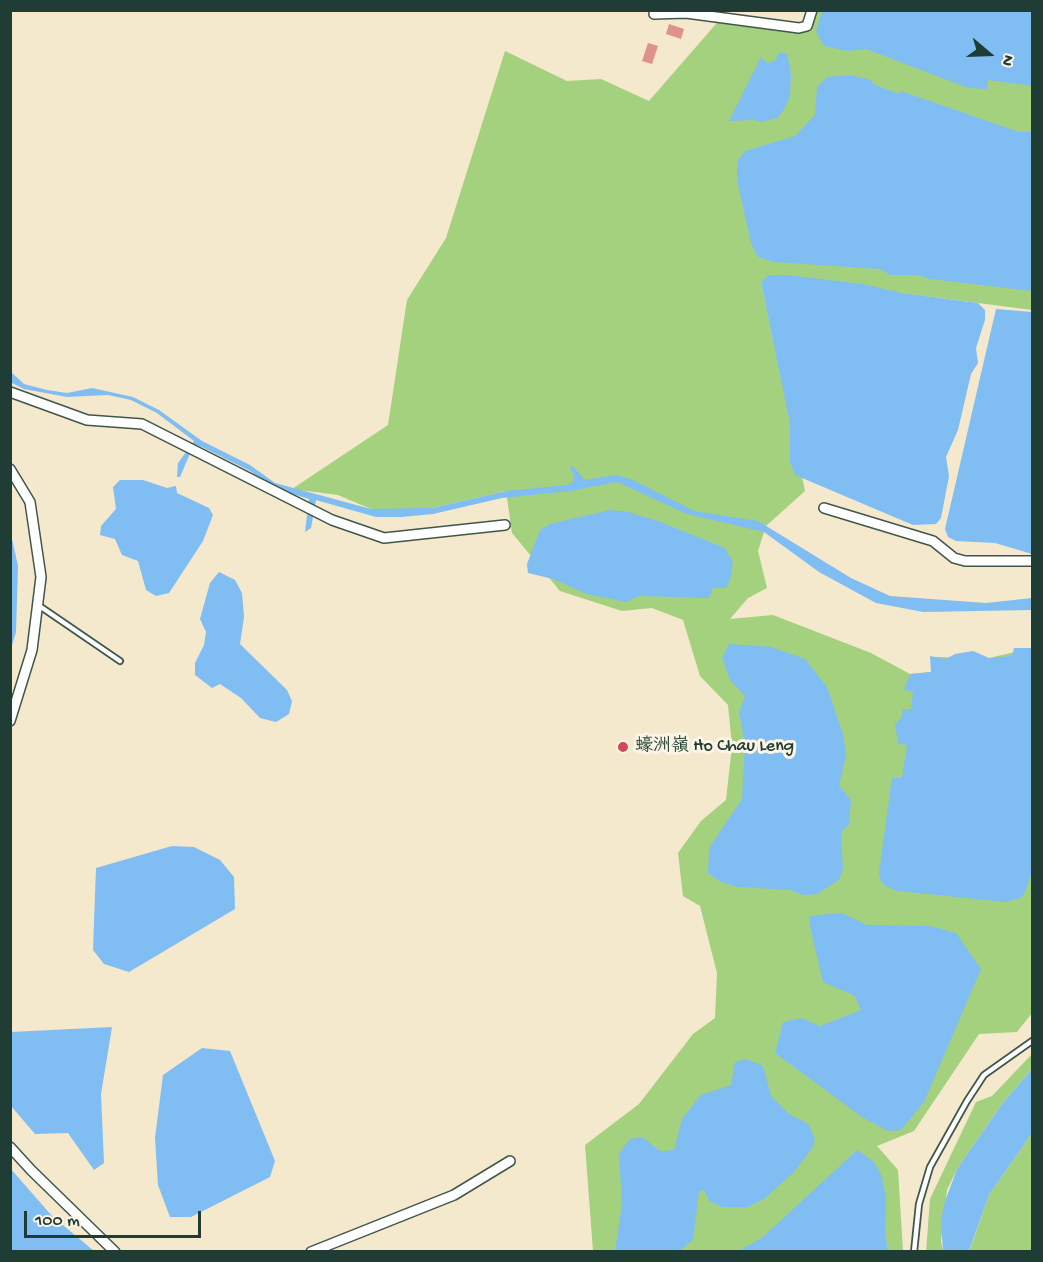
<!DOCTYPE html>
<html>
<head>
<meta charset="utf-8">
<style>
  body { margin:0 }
  #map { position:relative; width:1043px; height:1262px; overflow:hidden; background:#f4e8cd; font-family:"Gochi Hand",sans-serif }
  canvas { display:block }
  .frame { position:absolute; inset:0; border:12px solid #1f3d34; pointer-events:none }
  .north { position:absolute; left:959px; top:24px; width:60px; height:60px; -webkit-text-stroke:4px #fcf5e5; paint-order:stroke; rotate:109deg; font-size:16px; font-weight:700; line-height:24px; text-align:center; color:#1f3d34 }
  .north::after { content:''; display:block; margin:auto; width:21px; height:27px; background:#1f3d34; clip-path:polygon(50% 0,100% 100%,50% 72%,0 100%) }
  .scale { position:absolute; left:24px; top:1211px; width:177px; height:27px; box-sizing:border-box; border:3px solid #1f3d34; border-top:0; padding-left:8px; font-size:18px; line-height:21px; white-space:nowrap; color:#1f3d34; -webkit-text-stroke:4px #fcf5e5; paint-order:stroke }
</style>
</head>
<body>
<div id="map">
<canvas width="1043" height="1262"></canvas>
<div class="frame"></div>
<div class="north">N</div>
<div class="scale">100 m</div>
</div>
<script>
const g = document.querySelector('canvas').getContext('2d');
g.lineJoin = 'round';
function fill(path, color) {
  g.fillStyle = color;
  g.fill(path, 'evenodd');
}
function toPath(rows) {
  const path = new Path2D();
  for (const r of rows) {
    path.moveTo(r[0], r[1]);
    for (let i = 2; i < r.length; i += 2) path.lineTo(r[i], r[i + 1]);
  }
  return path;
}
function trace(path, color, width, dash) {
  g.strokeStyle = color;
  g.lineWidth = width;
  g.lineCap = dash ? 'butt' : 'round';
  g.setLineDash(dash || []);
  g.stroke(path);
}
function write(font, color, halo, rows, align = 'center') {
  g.font = font + ' "Gochi Hand","LXGW WenKai TC",sans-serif';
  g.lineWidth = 6;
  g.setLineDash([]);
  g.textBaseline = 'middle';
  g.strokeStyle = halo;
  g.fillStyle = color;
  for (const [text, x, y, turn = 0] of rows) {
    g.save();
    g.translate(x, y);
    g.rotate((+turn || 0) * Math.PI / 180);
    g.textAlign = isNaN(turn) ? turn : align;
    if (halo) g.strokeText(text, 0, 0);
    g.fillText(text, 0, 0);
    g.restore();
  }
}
fill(toPath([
  [812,11,1032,11,1032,310,770,276,761,282,805,491,766,526,758,551,767,588,748,598,730,619,773,615,871,653,910,674,931,672,937,657,989,658,1032,648,1032,1013,1017,1032,979,1034,914,1131,877,1146,898,1170,903,1251,593,1251,585,1145,639,1104,693,1034,715,1018,717,973,700,906,683,896,678,853,701,821,726,800,732,746,728,705,700,676,683,620,652,608,622,611,560,591,512,533,506,491,432,508,402,510,371,509,338,495,292,489,388,425,407,300,446,238,505,51,567,81,601,79,649,101,722,17,804,30],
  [1032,1054,1032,1069,1002,1104,957,1169,947,1190,941,1241,943,1251,926,1252,930,1199,976,1102,992,1096],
  [1032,1133,1032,1251,969,1252,989,1195]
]), '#a4d17e');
fill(toPath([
  [822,10,1032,11,1032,86,988,80,987,89,968,88,866,49,848,51,824,46,816,32],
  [780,52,787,54,791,73,790,96,785,108,777,118,761,122,755,120,729,121,761,57,767,63,775,61],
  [851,75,871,80,873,84,899,94,901,91,1019,132,1032,132,1032,291,930,279,919,275,890,275,880,269,774,262,758,257,751,243,737,180,737,162,745,151,795,136,815,115,817,87,827,77],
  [769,275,788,275,862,284,902,293,978,303,985,310,985,320,976,348,978,363,971,374,958,430,946,457,949,476,941,518,936,524,913,525,795,475,790,462,790,424,761,282],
  [996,309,1032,312,1032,554,995,543,956,541,948,537,945,529],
  [11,372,24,384,47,390,67,393,92,388,133,397,159,410,202,441,250,465,275,483,371,509,432,508,506,491,567,485,573,482,574,476,570,468,573,466,585,480,615,475,631,479,694,511,758,521,851,578,890,596,986,603,1032,598,1032,610,923,612,876,603,819,572,764,532,687,514,617,482,570,491,502,498,433,514,402,517,376,517,316,500,311,528,305,532,309,499,276,489,250,471,202,447,196,445,192,449,180,477,177,477,178,463,194,441,157,413,131,400,108,395,67,397,24,389,12,383],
  [120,480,143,480,167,488,176,486,177,493,209,508,213,515,203,541,169,593,156,596,146,590,138,561,122,555,115,539,100,535,101,526,116,509,113,487],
  [610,510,628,512,658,521,725,548,733,562,730,580,726,588,713,588,709,598,639,596,626,602,587,594,553,579,528,573,527,564,540,530,550,524],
  [10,530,18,566,16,632,11,649],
  [219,572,235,580,242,593,244,617,240,644,287,690,292,701,289,714,276,722,260,718,241,698,220,684,212,688,195,675,195,663,204,645,206,632,200,619,210,583],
  [729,644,771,647,805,659,827,687,843,734,846,755,839,786,851,800,849,824,841,833,843,869,839,880,817,894,803,895,790,890,739,887,721,882,708,873,709,848,742,799,745,744,739,713,745,696,730,680,722,658],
  [1014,648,1032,648,1032,872,1025,892,1021,898,1005,902,898,891,887,887,881,881,879,873,892,778,902,778,907,745,898,744,895,724,902,717,903,709,911,709,913,692,904,690,910,674,931,672,930,656,946,659,955,654,973,651,989,658,1012,656],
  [172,846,194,847,220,860,234,877,235,909,129,972,104,964,93,950,96,868],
  [842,913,867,925,930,926,956,933,981,969,924,1102,901,1130,888,1131,862,1117,775,1053,783,1022,801,1018,820,1026,861,1010,855,996,823,982,811,931,809,916],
  [112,1027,101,1094,104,1163,94,1170,68,1133,35,1134,11,1106,11,1032],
  [202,1048,230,1051,275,1161,270,1177,191,1217,170,1217,158,1185,155,1138,163,1075],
  [746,1059,763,1066,771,1096,789,1114,808,1124,815,1138,813,1147,794,1172,764,1199,748,1207,722,1207,709,1201,704,1190,699,1192,693,1240,679,1251,615,1251,622,1204,619,1153,630,1139,642,1137,660,1151,674,1150,682,1119,701,1095,731,1085,735,1062],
  [1032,1069,1032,1133,989,1195,969,1251,943,1251,941,1221,944,1204,957,1169,1002,1104],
  [857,1150,873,1161,881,1174,886,1197,885,1233,888,1251,739,1251,763,1237],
  [10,1168,52,1216,94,1251,11,1251]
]), '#80bdf3');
fill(toPath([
  [669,24,684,29,681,39,666,34],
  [648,43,658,46,652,64,642,61]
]), '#df918c');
const service = toPath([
  [38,605,120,661],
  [914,1252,919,1204,930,1167,967,1101,984,1075,1032,1041]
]);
const minor = toPath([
  [654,14,686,13,799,28,807,26,812,10],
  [10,392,87,420,142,424,332,520,384,538,505,525],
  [10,469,30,502,41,577,32,650,10,721],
  [824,508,933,541,954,558,965,561,1032,561],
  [10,1147,31,1170,115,1252],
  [311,1252,454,1195,510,1161]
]);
trace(service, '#3f574b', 8);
trace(minor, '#3f574b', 12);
trace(service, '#fff', 4.5);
trace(minor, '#fff', 9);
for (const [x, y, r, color] of [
  [623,747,6,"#d1495b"]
]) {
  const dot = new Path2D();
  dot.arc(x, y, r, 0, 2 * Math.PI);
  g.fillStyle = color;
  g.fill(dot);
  trace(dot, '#fcf5e5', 2);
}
write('18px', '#1f3d34', '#fcf5e5', [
  ["蠔洲嶺 Ho Chau Leng",635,747]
], 'left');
</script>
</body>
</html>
